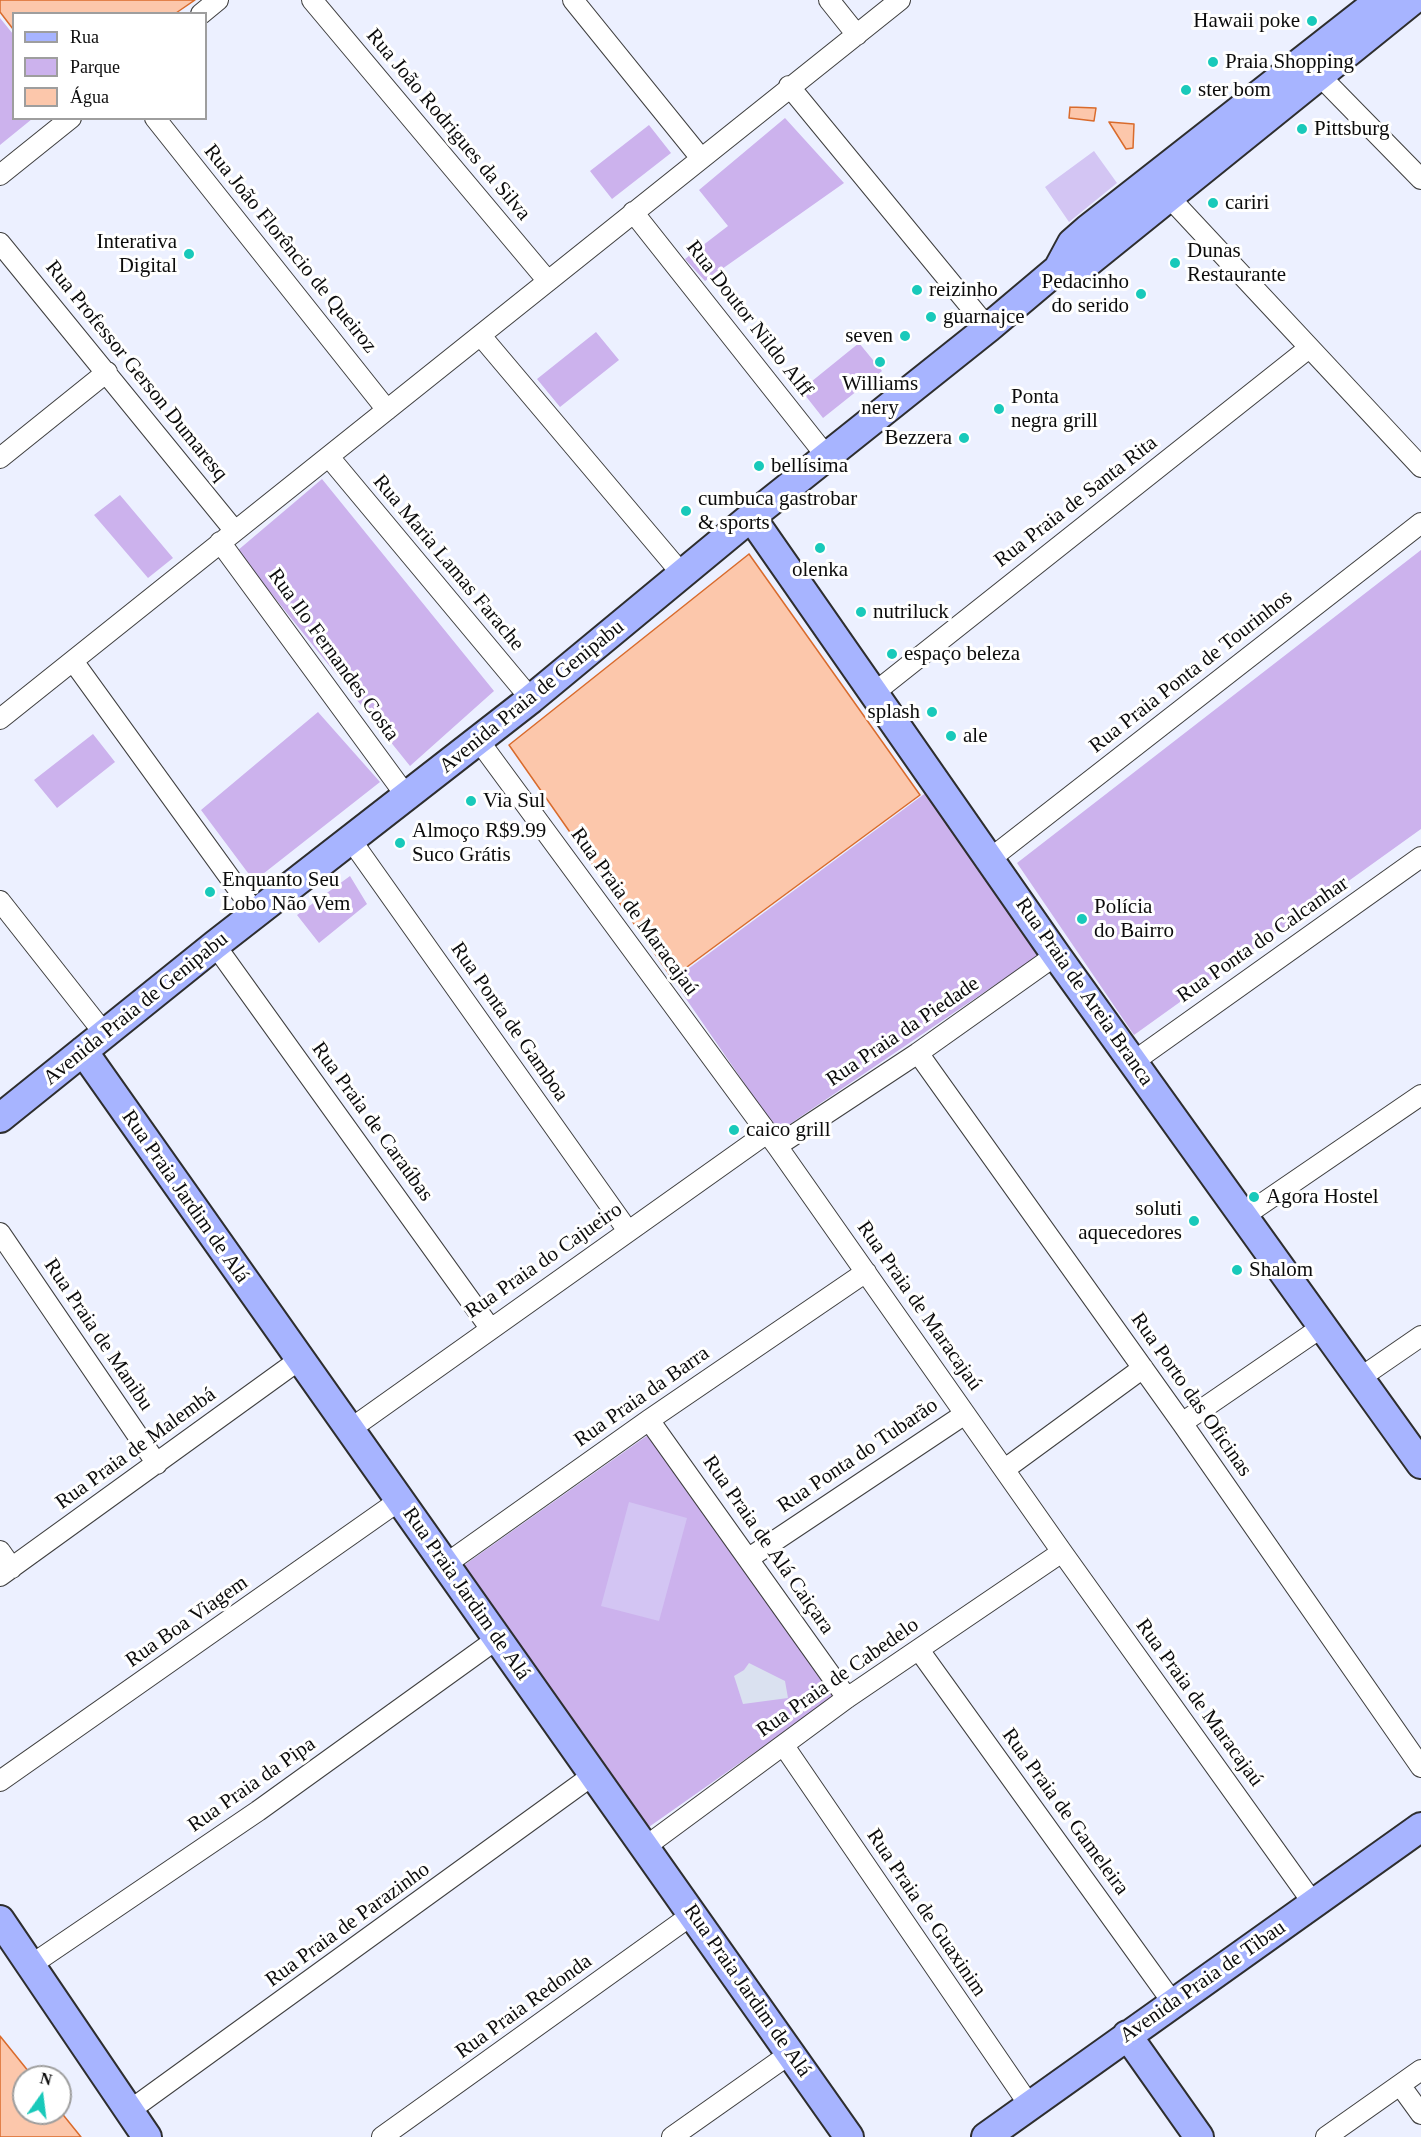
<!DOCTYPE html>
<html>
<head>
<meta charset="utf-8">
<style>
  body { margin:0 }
  #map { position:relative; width:1421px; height:2137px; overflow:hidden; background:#ecf0ff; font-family:Georgia,serif }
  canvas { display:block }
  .legend { position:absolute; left:12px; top:12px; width:195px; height:108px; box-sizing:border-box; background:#fff; border:2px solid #9e9e9e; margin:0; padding:8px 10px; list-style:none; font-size:18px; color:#0c0c0c }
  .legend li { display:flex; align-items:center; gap:12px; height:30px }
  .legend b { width:30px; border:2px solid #9e9e9e }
  .north { position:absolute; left:12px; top:2065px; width:60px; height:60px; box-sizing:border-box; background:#fff; border:2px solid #9e9e9e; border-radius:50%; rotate:14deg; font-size:16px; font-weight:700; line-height:24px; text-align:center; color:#0c0c0c }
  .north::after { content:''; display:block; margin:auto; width:21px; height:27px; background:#18c9ba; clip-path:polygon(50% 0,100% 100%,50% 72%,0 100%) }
</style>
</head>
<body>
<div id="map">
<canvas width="1421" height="2137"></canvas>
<ul class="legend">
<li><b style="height:8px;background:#a7b4ff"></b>Rua</li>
<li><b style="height:16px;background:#ccb2ed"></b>Parque</li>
<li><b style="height:16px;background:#fcc7ab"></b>Água</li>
</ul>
<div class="north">N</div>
</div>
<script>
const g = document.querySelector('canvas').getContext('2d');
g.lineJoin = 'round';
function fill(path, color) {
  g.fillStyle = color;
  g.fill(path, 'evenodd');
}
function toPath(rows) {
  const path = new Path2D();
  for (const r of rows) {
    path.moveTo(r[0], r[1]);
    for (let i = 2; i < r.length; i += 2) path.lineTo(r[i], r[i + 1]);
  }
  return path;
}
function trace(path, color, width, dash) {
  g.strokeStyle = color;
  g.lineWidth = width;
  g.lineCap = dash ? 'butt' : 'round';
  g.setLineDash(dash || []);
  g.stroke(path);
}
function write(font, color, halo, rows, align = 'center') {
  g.font = font + ' Georgia,serif';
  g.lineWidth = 6;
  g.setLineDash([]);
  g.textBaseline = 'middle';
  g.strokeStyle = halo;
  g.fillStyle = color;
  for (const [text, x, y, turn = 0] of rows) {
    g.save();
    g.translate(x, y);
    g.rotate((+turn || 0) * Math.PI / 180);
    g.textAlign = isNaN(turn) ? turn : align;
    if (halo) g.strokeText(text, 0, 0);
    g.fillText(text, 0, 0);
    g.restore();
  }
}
fill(toPath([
  [0,18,13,34,14,118,32,119,0,145],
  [785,118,844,183,705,281,685,259,728,226,699,190],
  [649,125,671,153,612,199,590,171],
  [596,332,619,360,560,407,537,379],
  [859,343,882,371,823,418,801,390],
  [322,479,494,691,410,766,237,551],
  [120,495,173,558,148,578,94,515],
  [1421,550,1421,829,1134,1035,1017,863],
  [318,712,380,782,254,881,201,810],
  [93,734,115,762,57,808,34,780],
  [927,792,1042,953,778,1132,673,980],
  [350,876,367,904,319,943,297,915],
  [648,1435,835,1696,646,1829,460,1568]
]), '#ccb2ed');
fill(toPath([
  [1094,151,1117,183,1069,222,1045,187],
  [629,1502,687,1518,659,1621,601,1606]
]), '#d3c5f3');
fill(toPath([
  [749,1663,785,1681,788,1698,743,1704,734,1676,744,1670]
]), '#dae1f0');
const water = toPath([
  [0,0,195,0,176,13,14,14,13,29,0,12,0,0],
  [1070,107,1096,108,1094,121,1069,118,1070,107],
  [1109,122,1134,124,1133,148,1126,149,1109,122],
  [749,554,920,795,672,978,509,745,749,554],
  [0,2036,33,2077,24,2077,24,2113,60,2111,81,2137,0,2137,0,2036]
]);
fill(water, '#fcc7ab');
trace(water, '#d96b2c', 1.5);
const street = toPath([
  [312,0,547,280],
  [573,0,700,157],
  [829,0,857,35],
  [201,14,218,0],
  [1320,76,1421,179],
  [789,86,988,328],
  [155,118,387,410],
  [0,175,71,118],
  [1168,196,1421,467],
  [633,212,827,457],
  [0,243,234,530],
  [481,336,682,574],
  [329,457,531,699],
  [0,458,107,372],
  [220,542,407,797],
  [73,661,256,914],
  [874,693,1309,348],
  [0,719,900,0],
  [479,741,777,1146,1062,1552,1313,1903],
  [351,840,628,1231],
  [990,859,1421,523],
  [0,901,104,1033],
  [215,945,490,1328],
  [918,1053,1182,1423,1421,1767],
  [1133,1062,1421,857],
  [777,1146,918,1053,1056,955],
  [1244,1216,1421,1095],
  [0,1233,157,1464],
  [1360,1378,1421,1336],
  [649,1420,847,1698],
  [1182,1423,1322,1327],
  [349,1430,767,1133],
  [1005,1469,1143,1368],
  [0,1551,12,1568],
  [749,1558,965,1414],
  [446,1564,649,1420,866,1272],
  [0,1576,299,1360],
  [919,1650,1173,2003],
  [784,1746,1030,2106],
  [0,1781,400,1500],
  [645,1847,847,1698,1062,1552],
  [31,1965,258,1811,497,1639],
  [1400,2085,1421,2114],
  [129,2111,593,1775],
  [382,2137,693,1914],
  [672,2137,791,2053],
  [1326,2137,1421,2070]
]);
const secondary = toPath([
  [1058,269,1077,268,1087,263,1413,0],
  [751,517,1056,955,1421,1464],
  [83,1051,849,2137],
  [0,1118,215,945,531,699,751,517,988,328,1058,269,1072,243,1088,229,1380,0],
  [0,1920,147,2137],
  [1127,2035,1199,2137],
  [986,2137,1421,1827]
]);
trace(street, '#3f3f3f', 22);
trace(secondary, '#2e2e2e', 32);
trace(street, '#fff', 20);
trace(secondary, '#a7b4ff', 28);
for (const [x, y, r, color] of [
  [1312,21,6,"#18c9ba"],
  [1213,62,6,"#18c9ba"],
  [1186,90,6,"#18c9ba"],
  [1302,129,6,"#18c9ba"],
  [1213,203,6,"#18c9ba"],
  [189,254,6,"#18c9ba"],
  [1175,263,6,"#18c9ba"],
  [917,290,6,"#18c9ba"],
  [1141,294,6,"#18c9ba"],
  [931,317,6,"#18c9ba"],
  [905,336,6,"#18c9ba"],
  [880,362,6,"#18c9ba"],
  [999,409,6,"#18c9ba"],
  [964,438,6,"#18c9ba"],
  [759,466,6,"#18c9ba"],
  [686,511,6,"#18c9ba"],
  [820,548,6,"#18c9ba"],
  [861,612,6,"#18c9ba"],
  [892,654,6,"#18c9ba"],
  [932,712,6,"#18c9ba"],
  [951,736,6,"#18c9ba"],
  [471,801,6,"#18c9ba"],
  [400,843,6,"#18c9ba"],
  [210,892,6,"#18c9ba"],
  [1082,919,6,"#18c9ba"],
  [734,1130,6,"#18c9ba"],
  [1254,1197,6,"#18c9ba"],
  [1194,1221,6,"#18c9ba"],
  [1237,1270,6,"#18c9ba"]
]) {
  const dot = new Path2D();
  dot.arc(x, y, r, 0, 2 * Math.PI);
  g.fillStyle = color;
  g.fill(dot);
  trace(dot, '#fff', 2);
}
write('21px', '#0c0c0c', '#fff', [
  ["Hawaii poke",1300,21,"right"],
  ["Praia Shopping",1225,62],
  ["ster bom",1198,90],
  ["Pittsburg",1314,129],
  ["cariri",1225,203],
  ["Interativa",177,242,"right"],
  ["Digital",177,266,"right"],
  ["Dunas",1187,251],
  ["Restaurante",1187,275],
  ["Pedacinho",1129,282,"right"],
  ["do serido",1129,306,"right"],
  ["reizinho",929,290],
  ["guarnajce",943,317],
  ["seven",893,336,"right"],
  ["Williams",880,384,"center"],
  ["nery",880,408,"center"],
  ["Ponta",1011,397],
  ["negra grill",1011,421],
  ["Bezzera",952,438,"right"],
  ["bellísima",771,466],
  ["cumbuca gastrobar",698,499],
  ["& sports",698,523],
  ["olenka",820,570,"center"],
  ["nutriluck",873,612],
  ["espaço beleza",904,654],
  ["splash",920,712,"right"],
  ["ale",963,736],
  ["Via Sul",483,801],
  ["Almoço R$9.99",412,831],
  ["Suco Grátis",412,855],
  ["Enquanto Seu",222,880],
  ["Lobo Não Vem",222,904],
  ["Polícia",1094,907],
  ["do Bairro",1094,931],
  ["caico grill",746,1130],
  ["Agora Hostel",1266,1197],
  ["soluti",1182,1209,"right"],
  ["aquecedores",1182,1233,"right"],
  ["Shalom",1249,1270]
], 'left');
write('21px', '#0c0c0c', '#fff', [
  ["Rua João Rodrigues da Silva",448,125,50],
  ["Rua João Florêncio de Queiroz",290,249,51],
  ["Rua Doutor Nildo Alff",749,319,52],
  ["Rua Professor Gerson Dumaresq",136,371,51],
  ["Rua Praia de Santa Rita",1076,502,-38],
  ["Rua Maria Lamas Farache",448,563,50],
  ["Rua Ilo Fernandes Costa",333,655,54],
  ["Rua Praia Ponta de Tourinhos",1191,672,-38],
  ["Avenida Praia de Genipabu",532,697,-39],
  ["Rua Praia de Maracajaú",634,912,54],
  ["Rua Ponta do Calcanhar",1263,940,-35],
  ["Rua Praia de Areia Branca",1084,992,55],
  ["Avenida Praia de Genipabu",136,1009,-39],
  ["Rua Ponta de Gamboa",509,1022,55],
  ["Rua Praia da Piedade",903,1032,-34],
  ["Rua Praia de Caraúbas",372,1122,54],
  ["Rua Praia Jardim de Alá",185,1197,55],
  ["Rua Praia do Cajueiro",544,1261,-35],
  ["Rua Praia de Maracajaú",919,1306,55],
  ["Rua Praia de Manibu",98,1335,56],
  ["Rua Porto das Oficinas",1191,1395,55],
  ["Rua Praia da Barra",642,1397,-35],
  ["Rua Praia de Malembá",136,1449,-36],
  ["Rua Ponta do Tubarão",858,1456,-34],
  ["Rua Praia de Alá Caiçara",768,1545,55],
  ["Rua Praia Jardim de Alá",466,1594,55],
  ["Rua Boa Viagem",187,1622,-35],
  ["Rua Praia de Cabedelo",838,1678,-35],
  ["Rua Praia de Maracajaú",1199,1703,54],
  ["Rua Praia da Pipa",252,1785,-35],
  ["Rua Praia de Gameleira",1065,1812,54],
  ["Rua Praia de Guaxinim",926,1913,56],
  ["Rua Praia de Parazinho",348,1925,-36],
  ["Avenida Praia de Tibau",1203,1982,-35],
  ["Rua Praia Jardim de Alá",747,1991,55],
  ["Rua Praia Redonda",524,2007,-36]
]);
</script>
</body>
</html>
